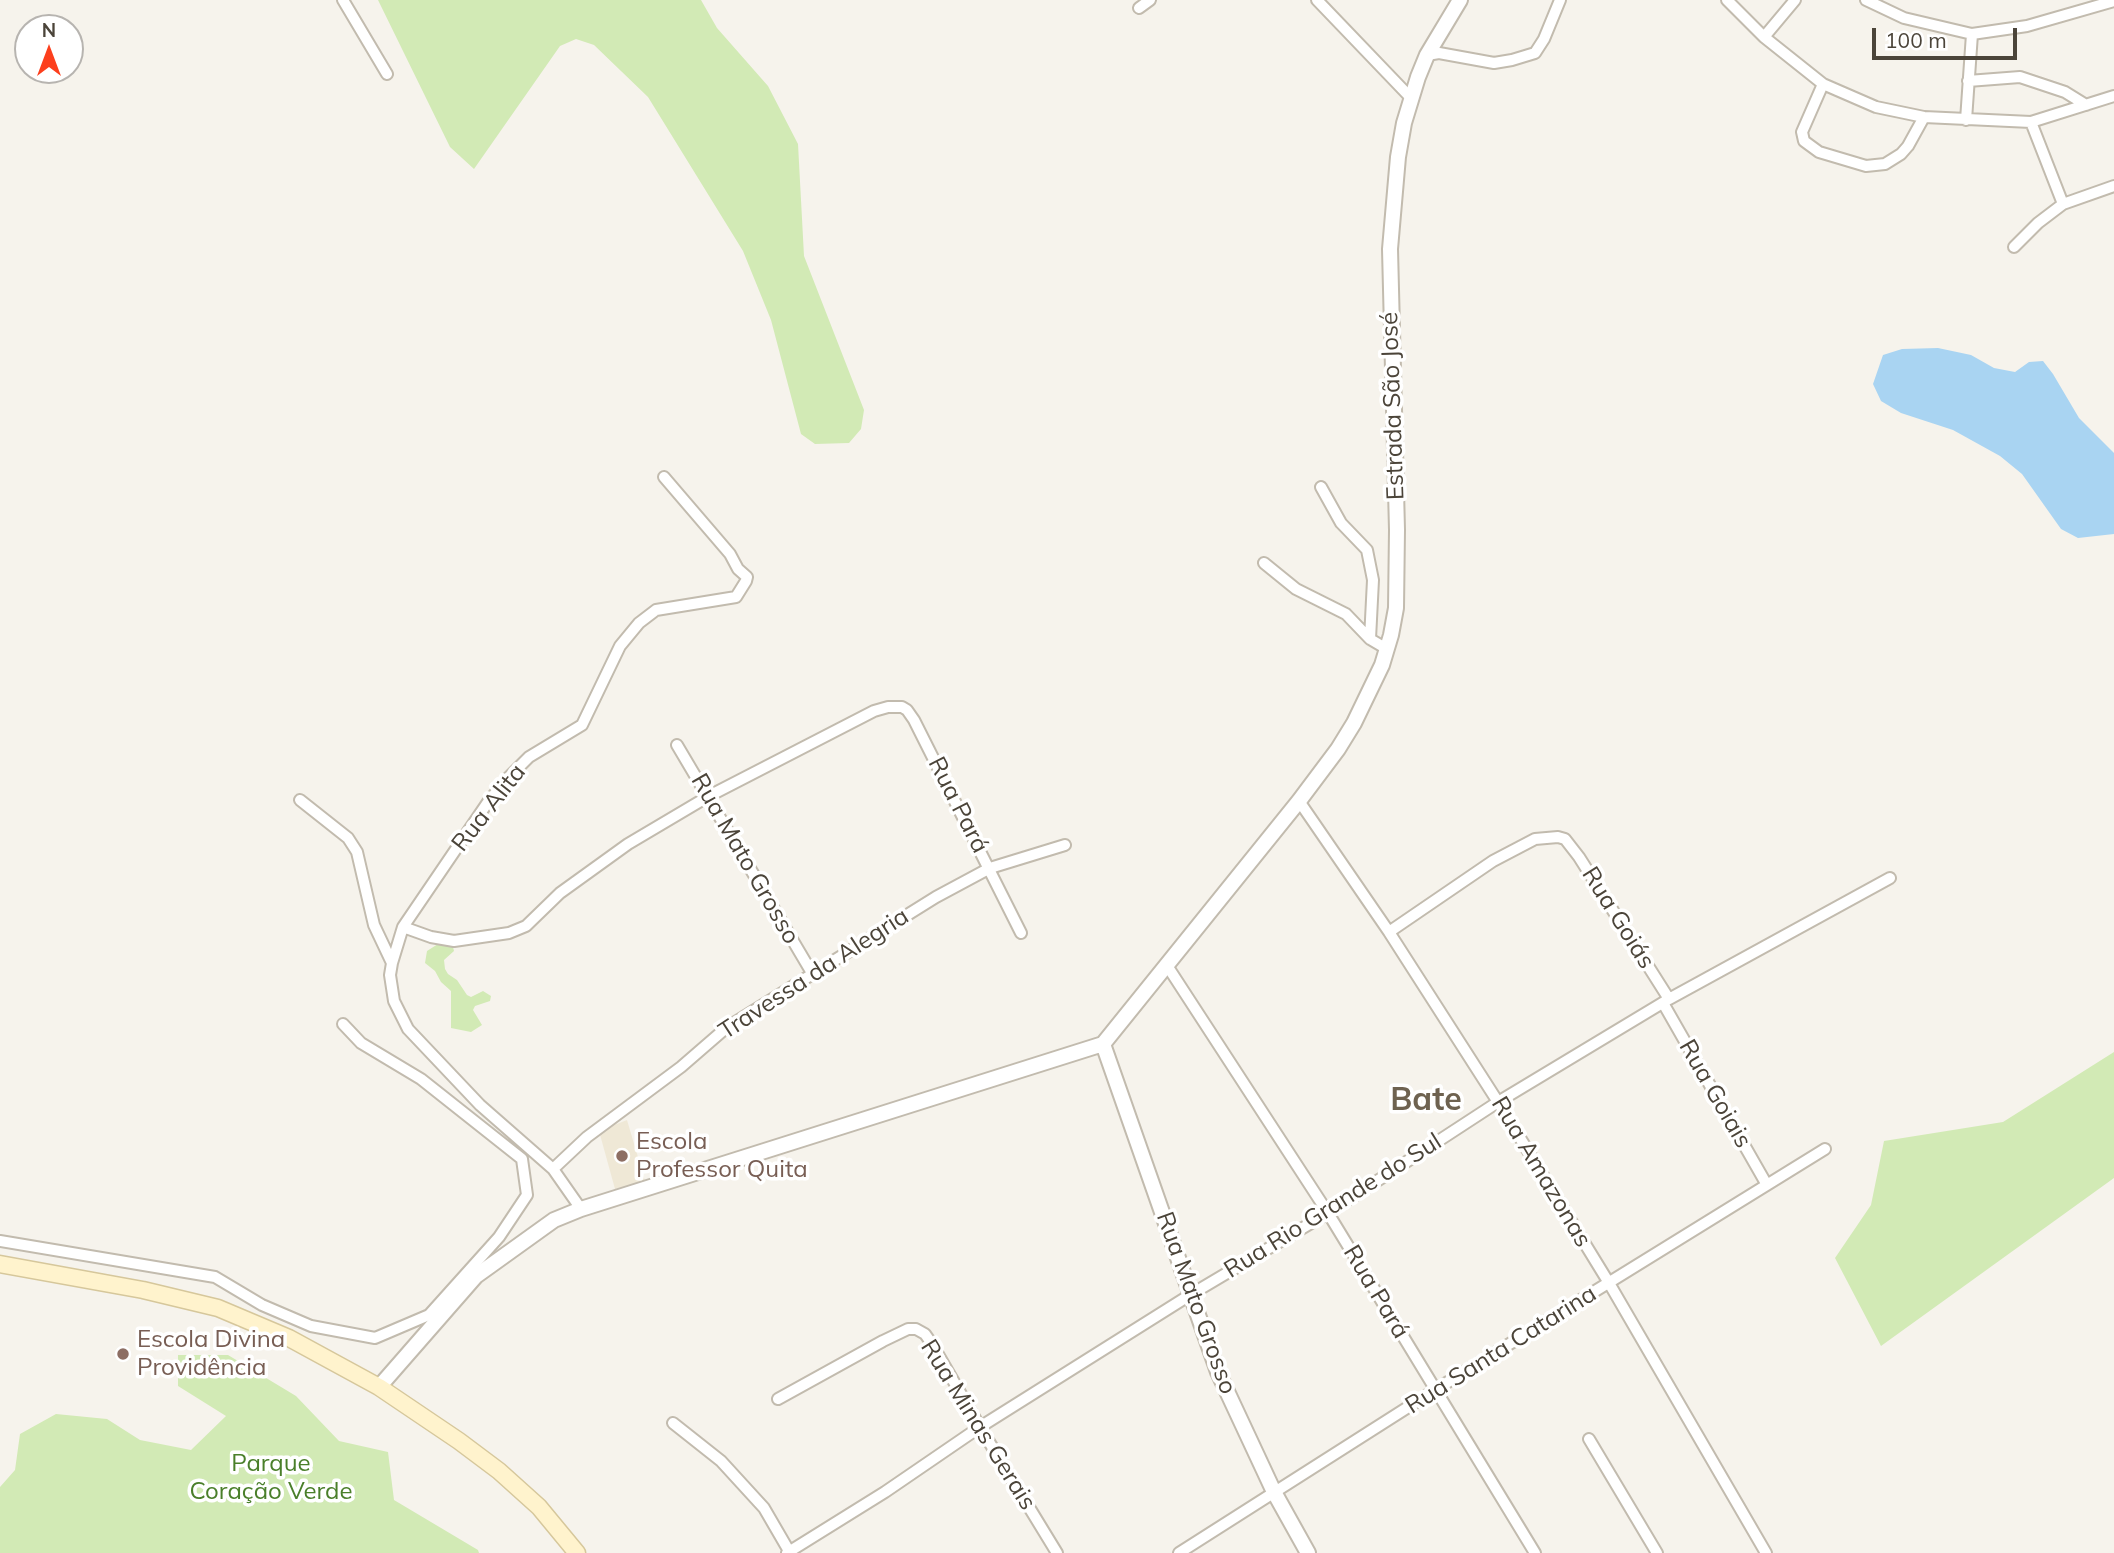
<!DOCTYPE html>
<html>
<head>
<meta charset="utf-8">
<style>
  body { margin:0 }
  #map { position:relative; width:2114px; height:1553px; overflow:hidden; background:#f6f3ec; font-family:Mulish,sans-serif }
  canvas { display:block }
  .north { position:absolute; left:14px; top:14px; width:70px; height:70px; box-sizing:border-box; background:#fff; border:2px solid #b7b4b0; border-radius:50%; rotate:0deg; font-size:19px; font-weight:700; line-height:28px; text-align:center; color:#4b4439 }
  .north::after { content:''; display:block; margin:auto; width:24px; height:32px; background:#fc3f1d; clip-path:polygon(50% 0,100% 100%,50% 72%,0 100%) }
  .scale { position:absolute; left:1872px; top:28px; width:145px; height:32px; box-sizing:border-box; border:4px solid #4b4439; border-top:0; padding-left:9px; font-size:21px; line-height:24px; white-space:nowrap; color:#4b4439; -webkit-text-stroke:5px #fff; paint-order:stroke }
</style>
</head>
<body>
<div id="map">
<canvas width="2114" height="1553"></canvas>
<div class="north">N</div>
<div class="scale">100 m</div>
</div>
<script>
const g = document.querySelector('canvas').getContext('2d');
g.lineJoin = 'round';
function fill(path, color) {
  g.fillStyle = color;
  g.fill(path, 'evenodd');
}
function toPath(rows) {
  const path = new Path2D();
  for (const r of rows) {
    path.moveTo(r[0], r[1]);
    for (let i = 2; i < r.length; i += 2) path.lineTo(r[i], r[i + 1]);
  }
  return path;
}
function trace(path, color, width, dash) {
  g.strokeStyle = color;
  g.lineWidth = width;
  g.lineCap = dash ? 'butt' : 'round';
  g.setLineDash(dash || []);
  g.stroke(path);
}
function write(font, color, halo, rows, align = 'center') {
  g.font = font + ' Mulish,sans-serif';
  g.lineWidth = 7;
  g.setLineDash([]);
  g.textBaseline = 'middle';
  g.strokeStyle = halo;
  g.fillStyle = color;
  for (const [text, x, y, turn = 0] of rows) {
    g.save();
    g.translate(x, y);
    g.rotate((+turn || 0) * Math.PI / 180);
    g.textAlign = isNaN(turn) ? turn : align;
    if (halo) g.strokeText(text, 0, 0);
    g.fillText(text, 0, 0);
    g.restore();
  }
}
fill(toPath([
  [627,1120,645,1181,615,1189,599,1131]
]), '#efe8d6');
fill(toPath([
  [378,0,701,0,717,28,768,86,798,144,804,256,864,410,861,429,849,443,815,444,801,434,771,320,743,251,648,97,594,45,576,39,560,46,474,169,450,147],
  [438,944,453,947,454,951,444,960,445,969,448,974,457,980,467,995,471,997,483,991,491,996,490,1001,475,1006,473,1010,482,1025,471,1032,451,1028,451,991,441,982,435,971,425,963,427,951],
  [2114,1052,2114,1178,1881,1346,1835,1258,1871,1205,1884,1141,2003,1122],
  [178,1355,228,1355,296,1396,339,1441,388,1452,394,1500,478,1550,479,1553,0,1553,0,1487,15,1470,20,1434,56,1414,107,1419,140,1440,191,1450,226,1416,178,1386]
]), '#d2eab5');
fill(toPath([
  [1938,348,1971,355,1994,368,2015,372,2029,362,2043,361,2053,374,2079,418,2114,453,2114,534,2078,538,2061,529,2022,474,2000,456,1953,430,1901,413,1881,401,1873,384,1883,355,1902,349]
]), '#a9d4f2');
const minor = toPath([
  [343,0,387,74],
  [1317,0,1411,98],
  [1727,0,1764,37,1823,84,1876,107,1924,117,2031,122,2114,96],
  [1866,0,1904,18,1972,34,2027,26,2114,1],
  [1139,8,1150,0],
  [1764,37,1795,0],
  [1427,55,1439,53,1494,63,1512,60,1535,53,1544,39,1560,0],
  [1968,81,2020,77,2065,92,2086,105],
  [1823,84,1802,132,1804,141,1819,152,1866,166,1885,164,1901,154,1908,146,1924,117],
  [1966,120,1972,34],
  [2031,122,2063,204],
  [2014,247,2038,223,2063,204,2114,186],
  [1321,487,1341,523,1367,550,1373,580,1370,639,1387,649],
  [1264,563,1296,589,1346,614,1370,639],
  [677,745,812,973],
  [300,800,348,838,357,852,374,925,392,963],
  [1299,801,1389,932,1498,1102,1609,1283,1766,1553],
  [403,927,431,937,454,941,509,933,526,926,560,893,628,844,709,796,874,711,888,707,902,707,907,710,914,720,1021,933],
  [1389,932,1493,861,1535,839,1558,837,1565,839,1579,857,1669,999],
  [1166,964,1328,1213,1535,1553],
  [1663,1003,1767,1185],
  [553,1169,587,1137,681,1067,726,1028,936,897,990,868,1065,845],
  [581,1209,553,1169,480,1105,408,1029,394,1001,390,975,392,963,403,927,488,802,508,778,529,757,582,725,620,646,639,623,656,610,736,597,746,581,747,577,738,569,730,554,664,477],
  [0,1241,215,1277,262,1305,311,1326,375,1338,429,1315,499,1237,527,1195,522,1159,421,1079,361,1043,343,1024],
  [778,1399,883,1341,908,1329,916,1329,925,1334,932,1344,980,1427,1057,1553],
  [673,1423,721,1461,764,1508,789,1551],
  [1589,1439,1657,1553],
  [787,1553,885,1492,980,1427,1190,1295,1328,1213,1498,1102,1669,999,1890,878],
  [1179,1553,1435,1390,1825,1149]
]);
const tertiary = toPath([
  [1103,1044,1218,1372,1274,1492,1308,1553],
  [379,1387,476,1276,554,1220,581,1209,1103,1044,1299,801,1338,749,1354,723,1382,665,1391,635,1396,608,1397,530,1390,249,1398,157,1404,123,1418,77,1427,55,1460,0]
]);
const secondary = toPath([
  [0,1264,143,1290,218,1308,289,1338,379,1387,459,1441,499,1471,539,1507,577,1553]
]);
trace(minor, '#c2bbae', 14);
trace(tertiary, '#c2bbae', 18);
trace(secondary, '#d6c79b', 19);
trace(minor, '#fff', 10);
trace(tertiary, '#fff', 14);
trace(secondary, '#fff3cd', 16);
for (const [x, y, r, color] of [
  [622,1156,7,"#8d6e63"],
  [123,1354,7,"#8d6e63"]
]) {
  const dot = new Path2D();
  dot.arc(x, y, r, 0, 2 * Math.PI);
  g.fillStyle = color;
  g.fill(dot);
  trace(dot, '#fff', 2.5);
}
write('24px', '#4b4439', '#fff', [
  ["Estrada São José",1393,406,-92],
  ["Rua Pará",958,805,63],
  ["Rua Alita",489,808,-52],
  ["Rua Mato Grosso",745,859,60],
  ["Rua Goiás",1618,918,58],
  ["Travessa da Alegria",814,974,-33],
  ["Rua Goiais",1715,1094,60],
  ["Rua Amazonas",1541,1172,59],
  ["Rua Rio Grande do Sul",1333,1206,-32],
  ["Rua Pará",1376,1292,59],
  ["Rua Mato Grosso",1196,1303,70],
  ["Rua Santa Catarina",1501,1350,-32],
  ["Rua Minas Gerais",978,1425,58]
]);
write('24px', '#785e54', '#fff', [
  ["Escola",636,1142],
  ["Professor Quita",636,1170],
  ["Escola Divina",137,1340],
  ["Providência",137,1368]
], 'left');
write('24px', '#4a7f2a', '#fff', [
  ["Parque",271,1464],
  ["Coração Verde",271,1492]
]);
write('bold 32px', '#6e6250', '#fff', [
  ["Bate",1426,1100]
]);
</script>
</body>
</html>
